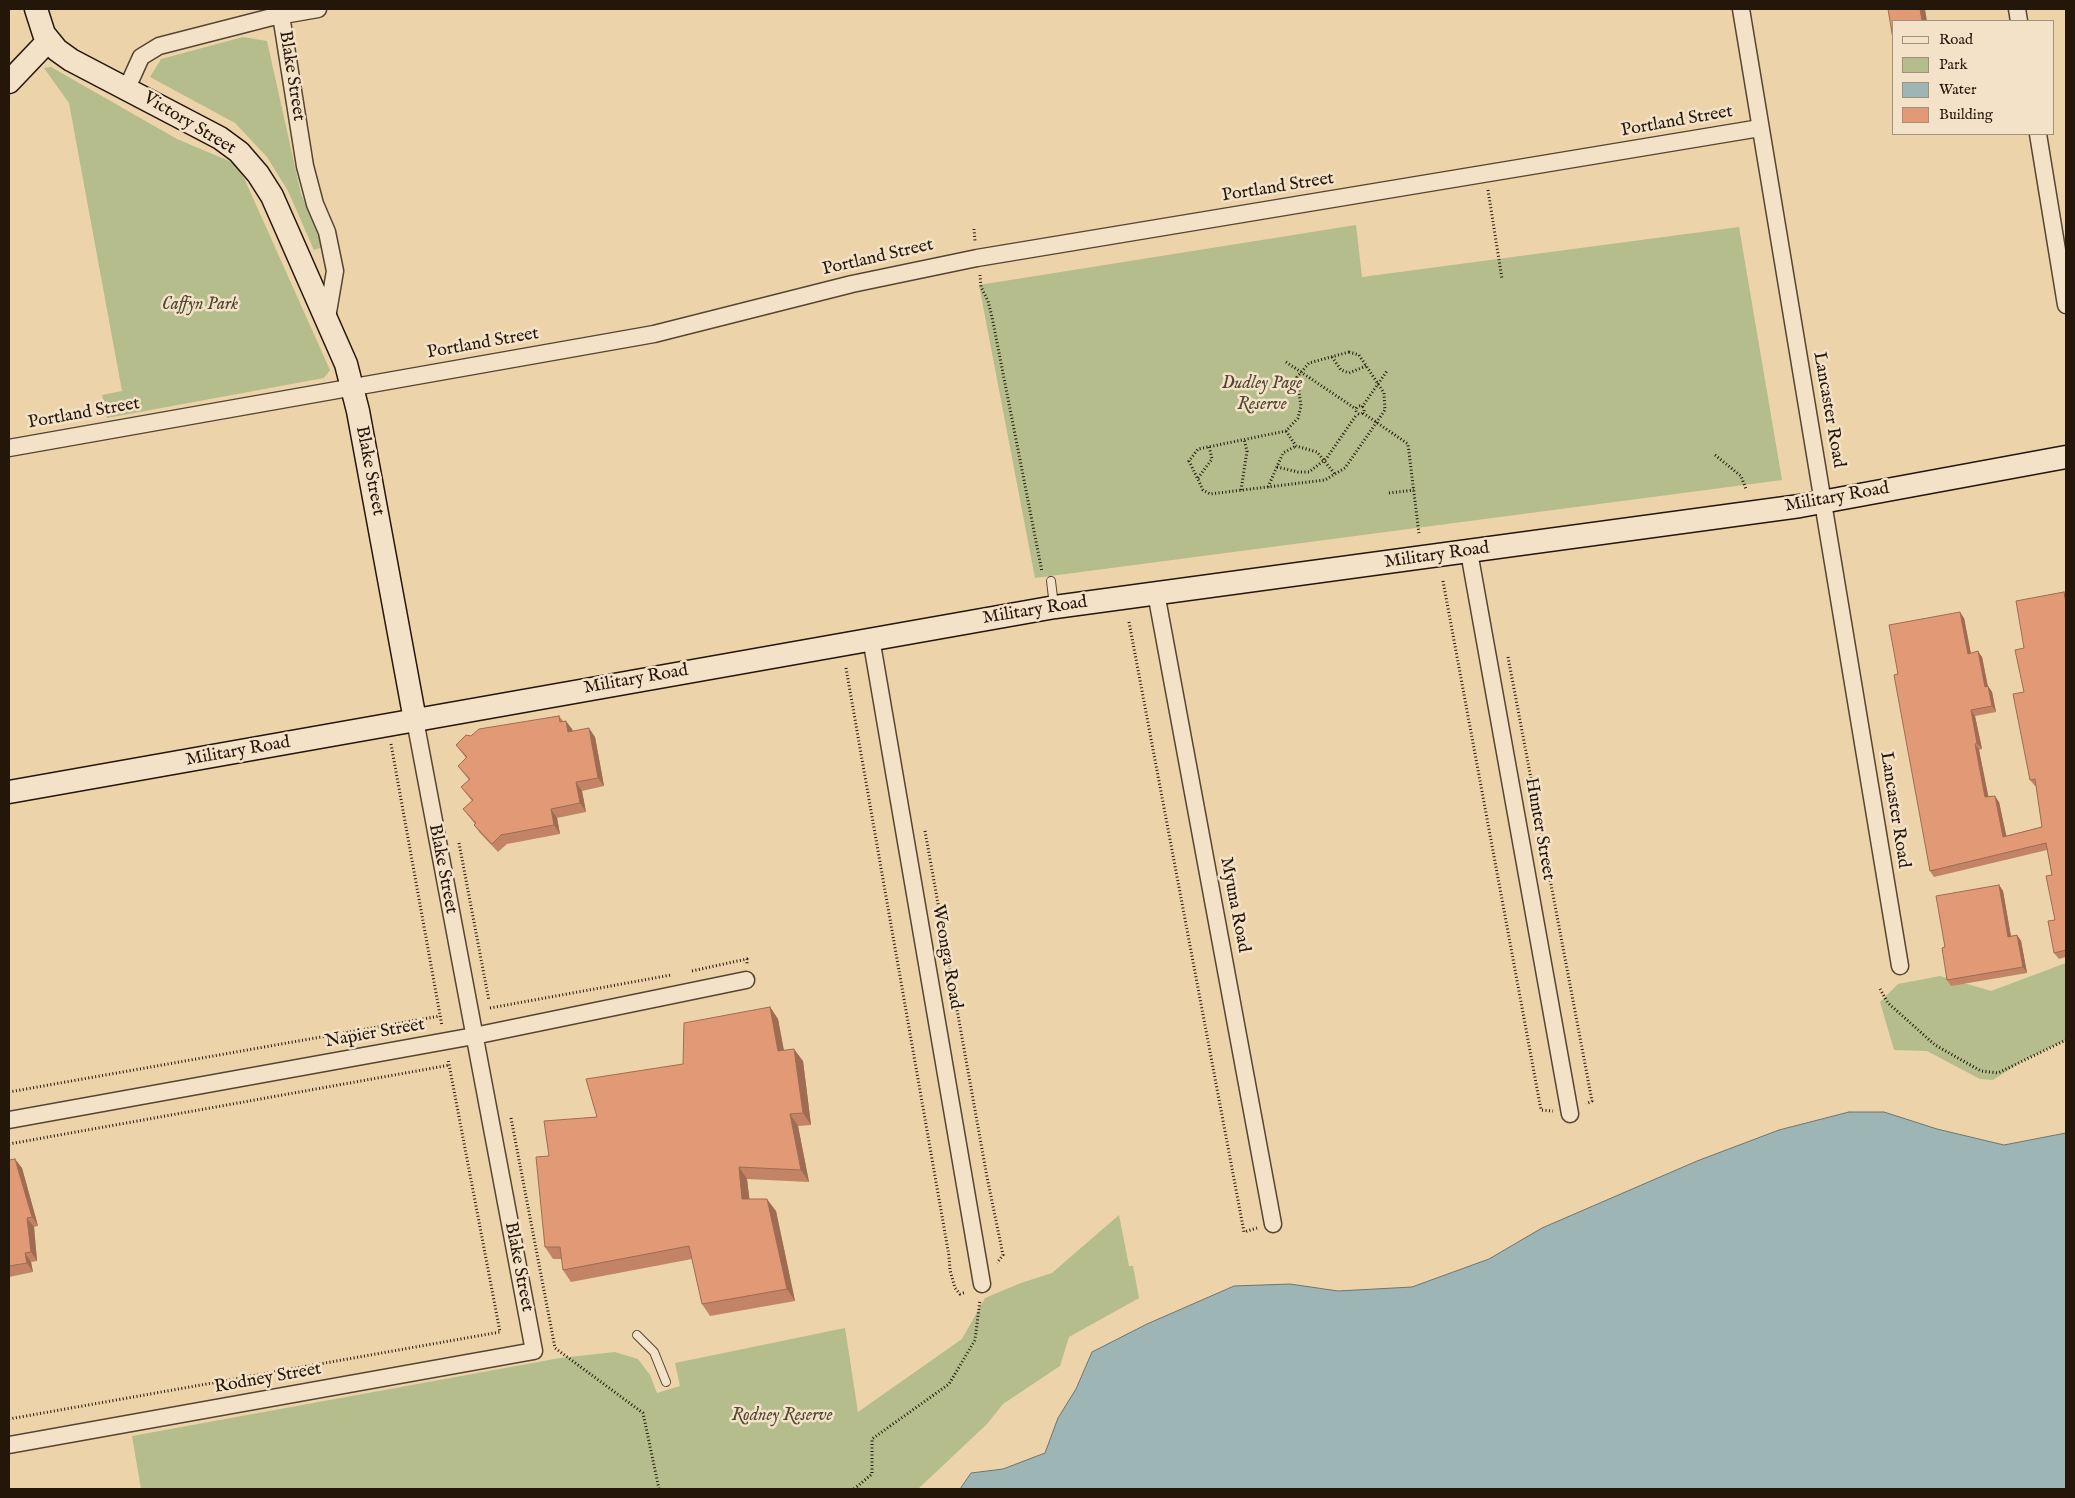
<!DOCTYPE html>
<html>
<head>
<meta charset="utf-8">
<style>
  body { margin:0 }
  #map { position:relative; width:2075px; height:1498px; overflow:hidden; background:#ecd3aa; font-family:"IM FELL English",serif }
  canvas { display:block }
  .frame { position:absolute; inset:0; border:10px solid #241609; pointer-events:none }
  .legend { position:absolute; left:1892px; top:20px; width:162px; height:115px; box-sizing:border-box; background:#f3e2c8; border:1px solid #a0907c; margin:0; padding:6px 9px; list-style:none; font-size:15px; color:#241609 }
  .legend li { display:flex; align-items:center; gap:10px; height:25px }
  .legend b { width:25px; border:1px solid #a0907c }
</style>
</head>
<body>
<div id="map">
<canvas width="2075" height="1498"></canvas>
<div class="frame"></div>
<ul class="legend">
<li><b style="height:6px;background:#f3e2c8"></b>Road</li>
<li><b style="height:14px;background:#b4bd8b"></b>Park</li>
<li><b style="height:14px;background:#9db5b4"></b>Water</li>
<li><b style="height:14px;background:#e19a75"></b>Building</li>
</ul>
</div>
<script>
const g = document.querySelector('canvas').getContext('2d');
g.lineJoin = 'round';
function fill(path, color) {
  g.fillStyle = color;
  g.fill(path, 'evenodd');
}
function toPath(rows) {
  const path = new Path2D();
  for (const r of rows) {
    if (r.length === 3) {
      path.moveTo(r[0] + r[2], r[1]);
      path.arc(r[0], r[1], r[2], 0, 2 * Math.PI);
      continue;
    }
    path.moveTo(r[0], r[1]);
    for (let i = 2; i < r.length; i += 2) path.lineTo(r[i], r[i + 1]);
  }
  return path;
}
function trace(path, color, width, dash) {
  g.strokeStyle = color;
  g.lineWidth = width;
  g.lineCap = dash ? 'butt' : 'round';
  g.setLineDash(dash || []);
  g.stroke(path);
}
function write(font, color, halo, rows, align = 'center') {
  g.font = font + ' "IM FELL English",serif';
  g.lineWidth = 5;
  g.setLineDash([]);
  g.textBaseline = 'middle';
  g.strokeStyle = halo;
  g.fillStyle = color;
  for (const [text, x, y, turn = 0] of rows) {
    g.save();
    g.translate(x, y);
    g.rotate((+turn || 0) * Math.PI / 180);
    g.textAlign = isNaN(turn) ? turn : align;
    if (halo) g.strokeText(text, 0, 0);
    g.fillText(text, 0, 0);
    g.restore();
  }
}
fill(toPath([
  [243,37,267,41,301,194,323,247,314,250,288,191,267,157,235,123,150,77,161,59],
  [51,67,177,139,234,163,244,178,330,370,324,378,107,418,102,395,122,391,69,103,44,68],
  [1356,225,1362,277,1739,227,1782,480,1035,578,979,285],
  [2066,963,2066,1040,2024,1060,1993,1080,1980,1079,1927,1051,1894,1050,1880,1002,1898,984,1940,976,1991,991],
  [1119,1215,1129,1266,1133,1266,1139,1298,1069,1337,1060,1366,1003,1404,987,1424,918,1489,141,1489,132,1436,560,1358,615,1352,638,1359,650,1375,657,1393,680,1386,675,1363,845,1328,858,1412,962,1339,985,1298,1021,1283,1052,1273]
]), '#b4bd8b');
const water = toPath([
  [1849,1112,1884,1112,1937,1129,2004,1145,2066,1133,2066,1489,960,1489,971,1473,1003,1469,1045,1453,1058,1418,1076,1389,1092,1352,1147,1324,1234,1286,1290,1284,1338,1291,1412,1287,1489,1259,1542,1228,1697,1161,1779,1130,1849,1112]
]);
fill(water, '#9db5b4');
trace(water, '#6d7570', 1);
const lane = toPath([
  [1051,581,1054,606],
  [637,1335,654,1352,666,1382]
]);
const street = toPath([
  [280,9,305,166,315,204,327,232,335,271,327,318],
  [1741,9,1900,966],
  [2017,9,2019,21],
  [127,88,141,57,159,46,272,17,318,9],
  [2038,134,2066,305],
  [9,448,654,334,852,284,977,258,1760,128],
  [1469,552,1570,1114],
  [1156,593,1273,1224],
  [871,638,982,1284],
  [9,1120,474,1036,746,980],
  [9,1445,534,1351,415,720]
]);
const secondary = toPath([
  [36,9,44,34,57,50,71,60,220,138,239,152,258,174,272,196,346,364,358,411,415,720],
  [9,82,48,41],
  [9,792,1055,607,1800,506,2066,457]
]);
trace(lane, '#564531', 10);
trace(street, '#564531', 19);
trace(secondary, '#241609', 25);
trace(toPath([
  [1488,190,1502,279],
  [974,229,975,241],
  [980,275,981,287,988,301,992,317,1042,572],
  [1349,352,1359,355,1384,393,1385,410,1345,468,1325,480,1210,494,1203,490,1189,461,1198,449,1286,431,1298,418,1301,406,1297,377,1309,363,1349,352],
  [1332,357,1341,370,1349,373,1366,366],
  [1286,362,1356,409],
  [1360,410,4],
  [1362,407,1387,371],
  [1363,413,1408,444,1419,534],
  [1286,431,1296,446,1317,452,1335,474],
  [1715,455,1741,476,1746,489],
  [1277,467,1298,472,1309,472,1326,459,1357,414],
  [1198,478,1212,459,1209,446],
  [1268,487,1283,453,1296,446],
  [1241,490,1247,451,1244,439],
  [1389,493,1414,490],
  [1443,581,1541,1110,1553,1111],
  [1129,622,1244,1232,1257,1228],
  [1508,657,1592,1101,1586,1104],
  [846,668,949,1256,950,1270,955,1288,960,1294,966,1292],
  [391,744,442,1026],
  [925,831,987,1177,1003,1255,997,1263],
  [459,843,489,1001],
  [692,971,747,959,747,964],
  [1880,989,1888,1003,1935,1045,1981,1071,1998,1073,2066,1040],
  [490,1008,671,975],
  [9,1092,440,1016],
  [511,1118,555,1348,643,1413,659,1489],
  [9,1144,450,1065],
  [9,1419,500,1332,448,1059],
  [854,1489,872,1474,872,1439,949,1384,975,1340,980,1300]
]), '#241609', 3, [1, 2.5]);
trace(lane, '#f3e2c8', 8);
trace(street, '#f3e2c8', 16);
trace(secondary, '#f3e2c8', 22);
fill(toPath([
  [2064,592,2066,595,2066,957,2059,959,2054,953,2055,920,2052,875,2047,850,1934,877,1930,871,1898,674,1964,618,1971,653,1982,657,1988,686,1992,692,1996,712,1975,716,1982,749,1979,750,1988,797,1999,802,2006,836,2042,827,2036,786,2035,786,2030,780,2024,692,2024,648],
  [559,716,563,721,572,729,573,731,595,737,604,786,582,791,586,812,557,818,560,834,507,844,498,852,480,833,474,825,475,824,463,809,472,801,461,787,469,780,458,766,466,758,456,745,471,736],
  [1999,885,2003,891,2011,936,2017,935,2021,941,2027,973,1951,986,1947,980],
  [770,1007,778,1019,784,1050,803,1061,811,1125,798,1126,809,1182,747,1179,749,1199,776,1211,795,1301,710,1316,702,1304,692,1259,571,1282,563,1270,562,1259,553,1259,545,1247,549,1156,597,1117,683,1064],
  [9,1160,22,1168,38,1226,34,1227,37,1261,31,1262,33,1272,9,1277]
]), '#c28465');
fill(toPath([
  [1920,9,1925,9,1927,21,1922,21],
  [1960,612,1964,618,1972,660,1968,654],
  [1978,651,1982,657,1989,693,1985,687],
  [1988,686,1992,692,1996,712,1992,706],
  [1971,710,1975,716,1982,749,1977,743],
  [566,721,572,729,574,741,568,732],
  [589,728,595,737,604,786,598,778],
  [1975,744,1979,750,1990,804,1985,797],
  [576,782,582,791,586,812,580,803],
  [1995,796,1999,802,2008,843,2003,837],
  [551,809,557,818,560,834,554,825],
  [1999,885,2003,891,2012,943,2008,937],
  [2017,935,2021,941,2027,973,2023,967],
  [770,1007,778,1019,786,1063,778,1051],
  [794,1049,803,1061,811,1125,803,1113],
  [790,1114,798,1126,809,1182,801,1170],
  [15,1159,22,1168,38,1226,32,1217],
  [739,1167,747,1179,751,1211,742,1199],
  [767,1199,776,1211,795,1301,787,1289],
  [27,1218,34,1227,37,1261,31,1252],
  [25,1253,31,1262,33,1272,27,1263]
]), '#9e6c52');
const building = toPath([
  [1888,9,1920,9,1922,21,1894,21,1893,39,1888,9],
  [2064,592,2066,603,2066,950,2054,953,2048,921,2055,920,2046,876,2052,875,2046,843,1930,871,1894,675,1898,674,1889,625,1960,612,1968,654,1978,651,1985,687,1988,686,1992,706,1971,710,1977,743,1975,744,1985,797,1995,796,2003,837,2042,827,2035,779,2030,780,2013,694,2024,692,2015,650,2024,648,2016,601,2064,592],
  [559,716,560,722,566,721,568,732,589,728,598,778,576,782,580,803,551,809,554,825,501,835,492,844,474,825,476,823,463,809,473,800,461,787,470,779,458,766,467,757,456,745,466,735,471,736,479,729,559,716],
  [1999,885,2008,937,2017,935,2023,967,1947,980,1942,948,1945,947,1936,896,1999,885],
  [770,1007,778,1051,794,1049,803,1113,790,1114,801,1170,739,1167,742,1199,767,1199,787,1289,702,1304,689,1246,563,1270,560,1247,545,1247,536,1157,549,1156,544,1121,597,1117,586,1079,683,1064,684,1023,770,1007],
  [15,1159,32,1217,27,1218,31,1252,25,1253,27,1263,9,1266,9,1160,15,1159]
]);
fill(building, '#e19a75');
trace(building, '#9e6c52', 1);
write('18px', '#241609', '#f3e2c8', [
  ["Blake Street",291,76,81],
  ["Portland Street",1677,122,-10],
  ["Victory Street",189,124,31],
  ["Portland Street",1278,188,-9],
  ["Portland Street",878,258,-13],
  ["Portland Street",483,344,-10],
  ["Lancaster Road",1828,410,80],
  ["Portland Street",84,414,-10],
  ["Blake Street",369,471,79],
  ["Military Road",1837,498,-10],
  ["Military Road",1437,556,-8],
  ["Military Road",1035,611,-9],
  ["Military Road",636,680,-10],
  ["Military Road",238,752,-10],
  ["Lancaster Road",1894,810,81],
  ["Hunter Street",1539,829,80],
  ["Blake Street",442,869,79],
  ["Myuna Road",1234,905,79],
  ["Weonga Road",946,957,80],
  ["Napier Street",375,1034,-10],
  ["Blake Street",518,1267,79],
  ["Rodney Street",268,1379,-10]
]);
write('italic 18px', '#4f4830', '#f3e2c8', [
  ["Caffyn Park",200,305],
  ["Dudley Page",1262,384],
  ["Reserve",1262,405],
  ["Rodney Reserve",782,1416]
]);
</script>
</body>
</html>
